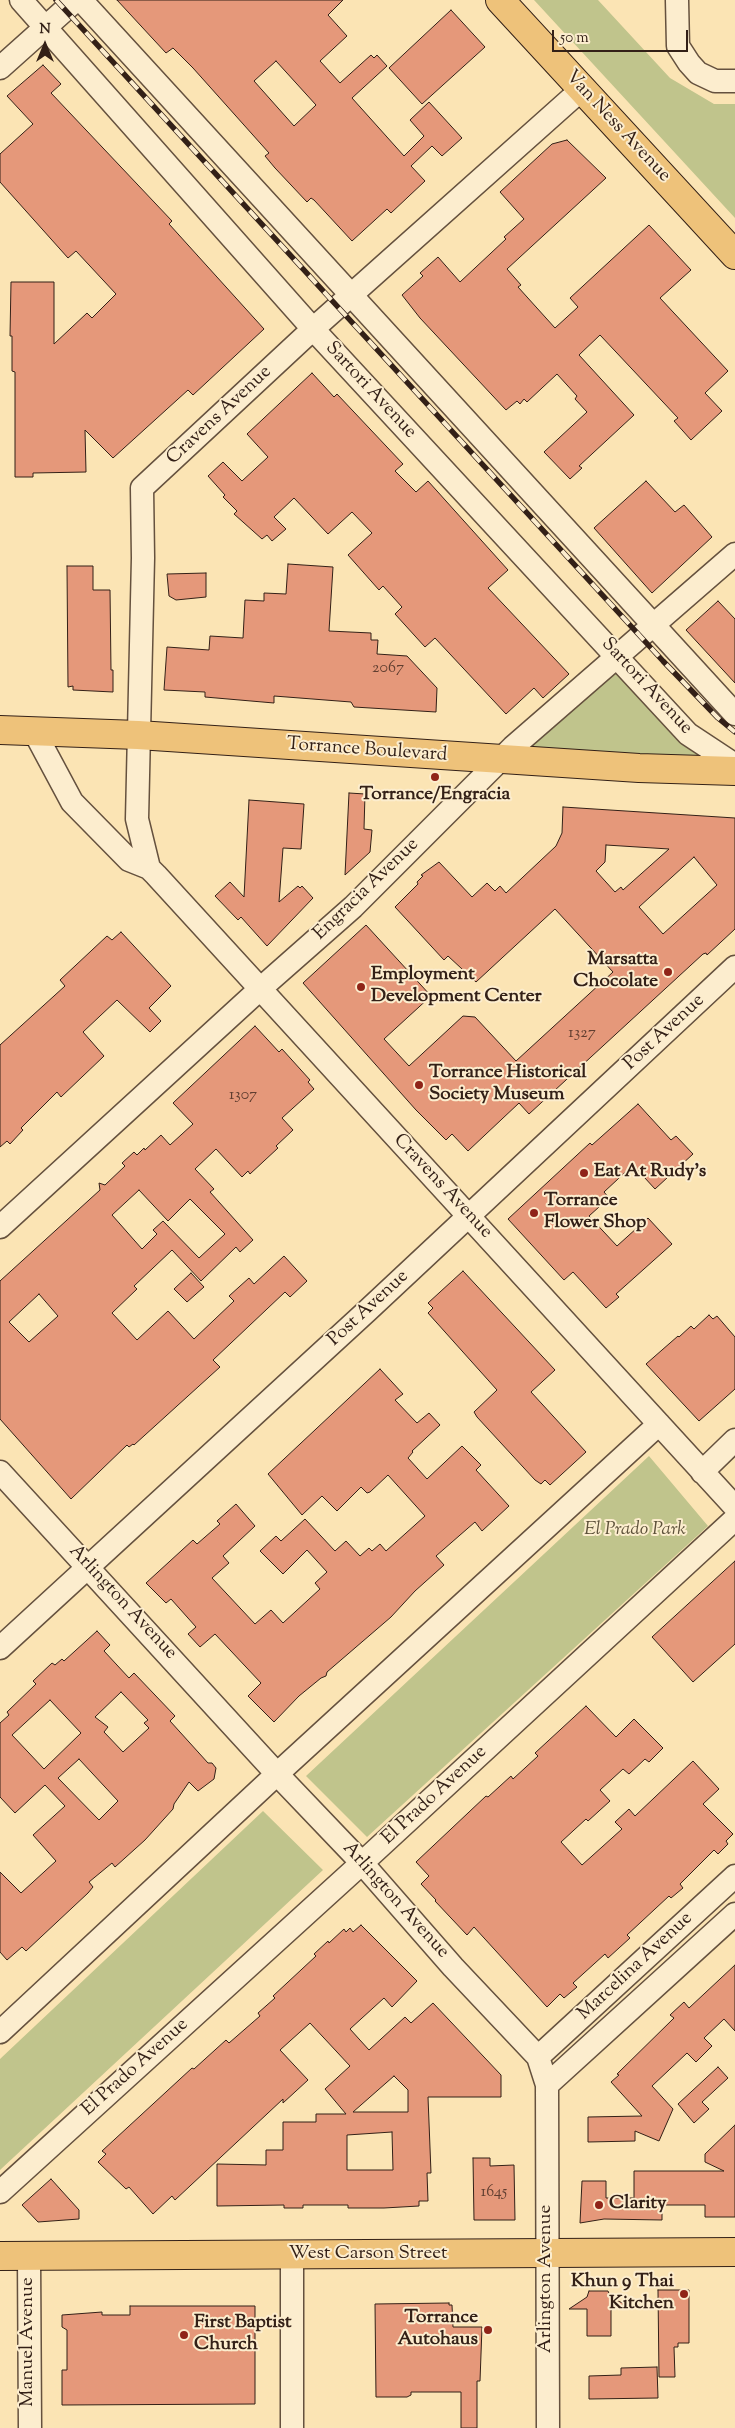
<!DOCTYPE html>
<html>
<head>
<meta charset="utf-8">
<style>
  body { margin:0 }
  #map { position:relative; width:735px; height:2428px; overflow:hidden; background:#fbe4b4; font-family:"Sorts Mill Goudy",serif }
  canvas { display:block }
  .north { position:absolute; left:20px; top:20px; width:50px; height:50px; -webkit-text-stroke:4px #fcedce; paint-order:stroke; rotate:0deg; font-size:14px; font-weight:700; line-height:20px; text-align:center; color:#332017 }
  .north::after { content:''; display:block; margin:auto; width:18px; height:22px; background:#332017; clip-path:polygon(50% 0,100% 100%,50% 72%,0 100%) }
  .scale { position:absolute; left:552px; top:30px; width:136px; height:22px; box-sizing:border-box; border:2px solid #332017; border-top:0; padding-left:6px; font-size:15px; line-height:18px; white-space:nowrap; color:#332017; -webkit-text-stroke:4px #fcedce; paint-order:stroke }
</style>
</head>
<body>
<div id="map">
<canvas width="735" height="2428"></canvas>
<div class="north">N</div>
<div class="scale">50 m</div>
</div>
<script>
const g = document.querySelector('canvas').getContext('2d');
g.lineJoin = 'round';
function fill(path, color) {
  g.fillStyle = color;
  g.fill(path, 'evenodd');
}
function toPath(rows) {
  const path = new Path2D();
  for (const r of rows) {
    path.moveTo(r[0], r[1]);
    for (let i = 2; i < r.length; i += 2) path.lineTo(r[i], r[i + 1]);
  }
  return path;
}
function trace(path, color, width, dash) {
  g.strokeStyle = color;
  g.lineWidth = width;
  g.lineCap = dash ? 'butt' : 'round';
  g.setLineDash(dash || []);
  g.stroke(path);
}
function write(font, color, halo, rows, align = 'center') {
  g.font = font + ' "Sorts Mill Goudy",serif';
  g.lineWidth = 4;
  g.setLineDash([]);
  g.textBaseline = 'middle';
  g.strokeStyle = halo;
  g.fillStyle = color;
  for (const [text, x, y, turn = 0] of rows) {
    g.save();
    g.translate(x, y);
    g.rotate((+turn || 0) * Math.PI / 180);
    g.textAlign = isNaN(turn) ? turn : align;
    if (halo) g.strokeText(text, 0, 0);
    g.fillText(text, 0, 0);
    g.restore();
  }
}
fill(toPath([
  [534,0,598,0,670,78,714,104,735,104,735,218],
  [618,657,714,770,513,747],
  [649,1456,708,1526,367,1837,306,1776],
  [263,1811,323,1870,0,2170,0,2059]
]), '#c0c48c');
const building = toPath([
  [117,0,343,0,328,15,347,36,320,61,340,83,371,55,374,58,377,55,387,66,352,98,404,156,424,136,410,120,429,102,462,138,442,156,432,146,411,166,425,181,391,213,387,209,352,241,314,200,311,198,307,202,275,168,265,156,269,153,193,68,173,48,166,53,117,0],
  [276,61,316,105,294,126,254,81,276,61],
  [451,10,485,47,422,104,389,68,451,10],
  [43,65,61,84,51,93,172,221,169,224,264,329,193,395,188,390,113,458,85,430,86,472,33,473,33,477,15,477,15,372,12,371,12,336,10,336,11,282,54,282,54,344,87,313,92,318,116,294,76,251,68,258,0,182,0,154,33,124,7,96,43,65],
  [567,140,606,178,507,269,521,285,518,287,555,328,578,307,570,298,649,225,691,270,660,298,728,371,705,393,722,411,691,440,674,421,678,418,600,335,579,355,634,415,579,466,582,468,570,479,544,452,587,412,575,399,577,396,557,374,527,402,524,399,520,404,517,401,506,410,420,318,402,295,423,276,420,273,438,257,460,282,506,239,504,237,524,219,500,192,552,144,567,140],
  [312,373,334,397,337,394,403,464,395,471,416,492,428,481,508,570,488,588,569,674,543,698,534,688,506,714,435,638,425,647,395,614,402,607,383,586,379,590,348,555,372,533,352,512,328,534,294,498,274,517,286,529,272,541,267,535,262,539,234,514,237,511,223,497,225,495,208,476,223,462,242,481,268,457,247,434,312,373],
  [646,481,675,512,684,505,712,537,652,593,594,528,646,481],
  [288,564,333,567,329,631,371,633,371,640,378,640,377,654,407,656,437,688,436,712,354,707,351,702,274,696,274,703,205,697,205,692,164,690,167,647,209,650,210,636,243,638,245,600,264,601,264,593,286,594,288,564],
  [67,566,93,566,93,590,110,590,111,670,113,670,113,692,73,690,73,686,68,687,67,566],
  [206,573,206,597,176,600,169,596,167,574,206,573],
  [718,601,735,619,735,683,686,630,718,601],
  [349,793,365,794,364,829,372,830,370,852,345,875,349,793],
  [249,800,304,804,301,849,283,848,279,902,298,886,300,888,302,886,313,898,267,946,241,917,238,920,215,896,230,882,244,897,249,800],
  [563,807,735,818,735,929,707,955,706,953,703,954,529,1114,519,1103,468,1151,452,1134,446,1140,416,1110,303,983,366,925,431,996,384,1039,409,1066,463,1016,475,1017,516,1061,613,972,555,909,476,982,448,956,444,960,395,907,418,884,417,882,423,876,421,875,439,862,472,897,487,883,495,891,500,886,506,893,556,846,562,833,563,807],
  [606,845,669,849,623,890,621,887,615,892,596,871,605,862,606,845],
  [694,857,717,885,663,934,639,907,694,857],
  [121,932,171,986,149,1008,161,1021,150,1032,117,1000,83,1032,104,1056,61,1097,57,1092,21,1128,23,1130,10,1144,7,1141,0,1147,0,1045,65,986,60,980,107,936,112,940,121,932],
  [255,1026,279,1052,282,1049,310,1080,308,1082,314,1089,282,1118,293,1130,276,1146,278,1148,250,1174,248,1171,242,1177,216,1149,195,1169,214,1189,210,1192,253,1240,240,1252,236,1247,201,1281,172,1250,134,1286,137,1289,112,1313,137,1340,168,1311,194,1339,234,1301,229,1296,249,1278,254,1284,284,1256,307,1281,290,1297,285,1292,213,1360,220,1367,134,1445,133,1444,129,1447,127,1445,71,1499,0,1419,0,1281,100,1190,99,1183,105,1185,125,1166,122,1163,134,1152,137,1155,144,1148,145,1150,161,1135,170,1145,193,1124,173,1103,255,1026],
  [139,1190,168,1221,190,1199,225,1234,199,1258,163,1221,153,1230,157,1234,142,1249,112,1215,139,1190],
  [39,1294,58,1316,29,1342,9,1322,39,1294],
  [638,1104,671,1140,676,1136,693,1154,655,1189,633,1165,604,1192,609,1198,589,1216,617,1246,648,1218,672,1244,616,1294,619,1297,606,1308,573,1272,564,1280,508,1219,590,1143,592,1145,638,1104],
  [463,1271,555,1370,531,1392,586,1452,550,1485,545,1480,541,1484,535,1480,477,1417,474,1412,497,1390,428,1313,433,1308,428,1303,463,1271],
  [191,1273,204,1287,187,1302,174,1289,191,1273],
  [709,1315,713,1319,717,1316,735,1337,735,1389,699,1421,646,1364,678,1336,679,1337,691,1326,694,1329,709,1315],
  [380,1369,403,1394,395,1400,417,1423,429,1413,440,1425,412,1451,413,1452,408,1458,427,1479,462,1446,481,1465,476,1470,509,1506,482,1531,475,1522,436,1556,444,1565,415,1591,391,1617,327,1672,326,1676,321,1678,299,1696,274,1722,248,1696,261,1683,215,1634,200,1647,188,1634,196,1627,171,1599,166,1603,146,1583,193,1540,197,1544,220,1524,217,1521,236,1504,255,1526,223,1556,229,1563,212,1578,255,1624,271,1610,283,1623,320,1589,315,1583,327,1572,307,1550,283,1574,260,1551,276,1536,281,1541,305,1519,335,1551,346,1541,360,1556,369,1548,372,1551,380,1544,386,1551,425,1516,388,1475,370,1492,367,1493,361,1487,337,1511,322,1496,302,1515,268,1474,380,1369],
  [735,1561,735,1644,693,1682,652,1637,735,1561],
  [97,1631,110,1645,104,1651,129,1678,134,1673,175,1716,170,1721,208,1763,212,1763,216,1768,214,1779,198,1791,189,1782,174,1804,173,1809,145,1840,115,1867,112,1863,89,1882,93,1887,88,1893,26,1951,22,1947,7,1960,0,1952,0,1872,21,1893,56,1861,33,1835,65,1806,45,1785,15,1813,0,1797,0,1723,9,1715,7,1712,36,1684,33,1681,52,1663,55,1665,62,1659,64,1661,97,1631],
  [121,1692,148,1720,144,1723,149,1728,123,1752,104,1732,108,1727,95,1717,121,1692],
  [50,1700,81,1733,44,1769,12,1735,50,1700],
  [79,1759,118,1801,99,1820,58,1778,79,1759],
  [586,1706,616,1737,634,1719,663,1748,649,1762,645,1759,629,1774,623,1769,600,1790,610,1801,588,1821,586,1819,561,1842,582,1865,622,1829,615,1822,629,1809,635,1816,693,1761,719,1789,703,1804,733,1834,726,1841,728,1844,718,1854,714,1850,680,1884,683,1888,671,1898,669,1896,627,1935,630,1938,608,1958,605,1954,573,1983,577,1987,564,1998,560,1994,547,2007,474,1927,467,1935,435,1901,436,1900,421,1884,429,1876,416,1862,486,1796,488,1797,511,1776,513,1779,538,1756,535,1753,586,1706],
  [361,1925,417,1981,392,2007,384,1998,350,2029,369,2050,405,2017,411,2023,433,2003,501,2075,501,2097,428,2097,431,2173,427,2173,428,2201,419,2201,419,2206,384,2208,348,2208,348,2205,303,2205,303,2208,284,2208,284,2205,217,2206,217,2164,266,2165,266,2150,283,2150,283,2122,316,2122,316,2114,346,2114,325,2089,350,2066,310,2023,280,2050,308,2080,283,2103,283,2099,175,2200,172,2196,153,2214,129,2187,126,2189,98,2162,106,2154,102,2151,192,2068,194,2069,226,2040,229,2043,260,2016,258,2013,275,1998,273,1996,316,1956,314,1954,328,1941,329,1943,344,1929,346,1932,350,1928,353,1932,361,1925],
  [394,2076,408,2090,408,2112,353,2112,394,2076],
  [392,2132,393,2170,347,2170,347,2135,392,2132],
  [735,1965,735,2031,724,2019,704,2038,712,2046,696,2062,687,2053,652,2086,673,2109,659,2141,635,2131,635,2141,588,2142,588,2117,642,2116,611,2082,619,2075,617,2074,674,2018,670,2015,684,2002,689,2008,735,1965],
  [718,2067,728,2078,702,2102,709,2109,694,2123,678,2104,718,2067],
  [735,2125,735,2217,705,2217,705,2205,662,2205,662,2220,604,2219,580,2223,582,2181,606,2181,606,2198,634,2198,634,2171,724,2171,705,2162,705,2154,735,2125],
  [473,2158,490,2158,490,2166,514,2165,515,2220,474,2220,473,2158],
  [51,2179,79,2210,79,2219,38,2222,22,2205,51,2179],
  [658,2290,689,2290,689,2343,678,2343,678,2347,674,2347,675,2377,659,2377,658,2290],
  [589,2291,608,2291,611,2298,625,2304,611,2310,611,2336,587,2336,587,2309,569,2309,587,2297,589,2291],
  [449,2303,449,2305,452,2305,453,2327,482,2327,480,2381,477,2381,477,2428,461,2428,461,2392,411,2392,411,2395,407,2397,376,2397,375,2304,449,2303],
  [130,2306,255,2306,255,2404,62,2405,62,2370,67,2370,67,2330,62,2327,62,2315,102,2312,102,2315,130,2315,130,2306],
  [657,2367,658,2398,589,2399,589,2376,621,2375,621,2368,657,2367]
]);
fill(building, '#e5987a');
trace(building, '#332017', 1);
const minor = toPath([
  [21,0,313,329,688,734,735,765],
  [81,0,735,714],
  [677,0,678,46,689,63,698,73,715,81,735,81],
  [0,68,76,0],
  [34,731,72,802,129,860,149,868,156,875,735,1507],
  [149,868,137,819,143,558,142,488,313,329,582,89],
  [0,1227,260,989,353,907,513,747,735,554],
  [0,1472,277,1774,362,1863,453,1967,538,2057,547,2085,548,2428],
  [702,1472,735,1440],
  [0,1648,367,1311,735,967],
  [0,2032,277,1774,659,1424],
  [538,2057,735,1876],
  [547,2085,735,1914],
  [0,2192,362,1863,735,1519],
  [292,2256,292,2428],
  [29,2257,30,2428]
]);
const major = toPath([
  [500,0,735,255],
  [0,730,138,735,639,768,735,771],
  [0,2256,735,2252]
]);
trace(minor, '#65513e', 25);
trace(major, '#332017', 30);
trace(minor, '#fcedce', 22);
trace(major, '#eec27a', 28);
const rail = toPath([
  [56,0,663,661,718,718,735,732]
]);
trace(rail, '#332017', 5.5);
trace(rail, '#fcedce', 4, [11]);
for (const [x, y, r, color] of [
  [435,777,5,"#8f2418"],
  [668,972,5,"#8f2418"],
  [361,987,5,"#8f2418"],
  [419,1085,5,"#8f2418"],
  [584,1173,5,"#8f2418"],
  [534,1213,5,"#8f2418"],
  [599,2205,5,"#8f2418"],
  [684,2294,5,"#8f2418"],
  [488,2330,5,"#8f2418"],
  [184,2335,5,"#8f2418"]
]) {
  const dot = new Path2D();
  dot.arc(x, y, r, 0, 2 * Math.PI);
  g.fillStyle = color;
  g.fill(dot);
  trace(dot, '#fcedce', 2);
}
write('16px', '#603e30', null, [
  ["2067",388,669],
  ["1327",582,1034],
  ["1307",243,1096],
  ["1645",494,2193]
]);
write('19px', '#332017', '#fcedce', [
  ["Van Ness Avenue",617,127,47],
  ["Sartori Avenue",370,391,47],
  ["Cravens Avenue",220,416,-43],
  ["Sartori Avenue",646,687,47],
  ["Torrance Boulevard",367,751,4],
  ["Engracia Avenue",367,890,-44],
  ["Post Avenue",665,1033,-43],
  ["Cravens Avenue",442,1187,47],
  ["Post Avenue",369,1309,-43],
  ["Arlington Avenue",122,1603,47],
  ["El Prado Avenue",435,1796,-43],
  ["Arlington Avenue",395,1901,48],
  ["Marcelina Avenue",636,1967,-43],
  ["El Prado Avenue",136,2068,-42],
  ["West Carson Street",368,2255],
  ["Arlington Avenue",547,2279,-90],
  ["Manuel Avenue",29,2342,-90]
]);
write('bold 19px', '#332017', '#fcedce', [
  ["Torrance/Engracia",435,796,"center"],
  ["Marsatta",658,961,"right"],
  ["Chocolate",658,983,"right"],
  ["Employment",371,976],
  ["Development Center",371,998],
  ["Torrance Historical",429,1074],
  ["Society Museum",429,1096],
  ["Eat At Rudy's",594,1173],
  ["Torrance",544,1202],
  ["Flower Shop",544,1224],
  ["Clarity",609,2205],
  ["Khun 9 Thai",674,2283,"right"],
  ["Kitchen",674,2305,"right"],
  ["Torrance",478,2319,"right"],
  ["Autohaus",478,2341,"right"],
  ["First Baptist",194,2324],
  ["Church",194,2346]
], 'left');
write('italic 19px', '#5d513a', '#fcedce', [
  ["El Prado Park",635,1531]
]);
</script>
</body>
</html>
